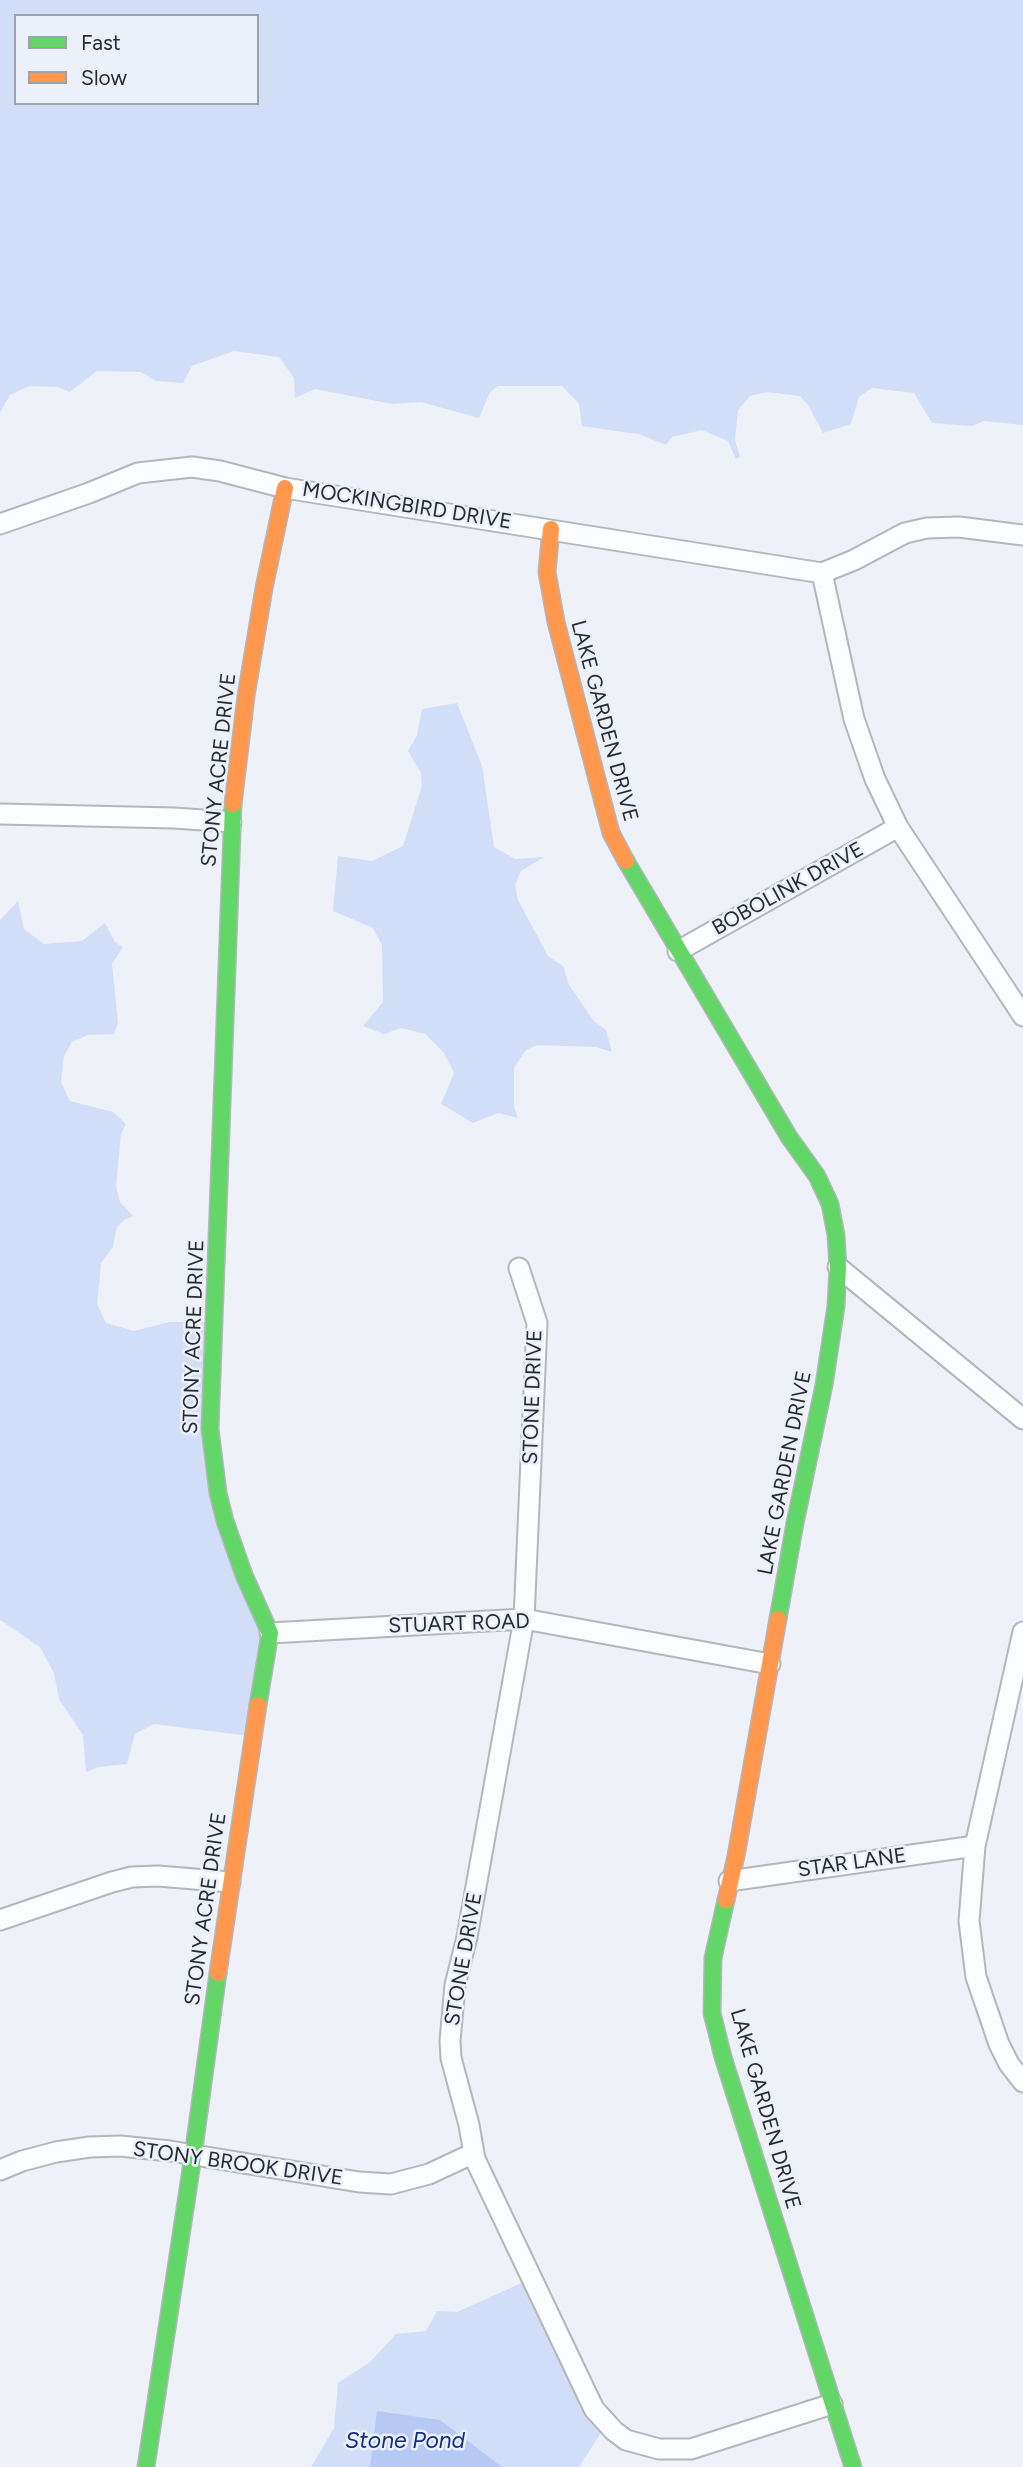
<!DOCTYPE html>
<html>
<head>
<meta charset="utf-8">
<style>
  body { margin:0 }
  #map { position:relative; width:1023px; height:2467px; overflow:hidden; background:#eef1f8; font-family:Figtree,sans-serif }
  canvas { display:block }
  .legend { position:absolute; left:14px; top:14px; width:245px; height:91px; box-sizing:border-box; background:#ebf0fb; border:2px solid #9da1a9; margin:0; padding:9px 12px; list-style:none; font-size:21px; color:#282a2e }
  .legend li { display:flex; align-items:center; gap:14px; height:35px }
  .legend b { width:35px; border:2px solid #9da1a9 }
</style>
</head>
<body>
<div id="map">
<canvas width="1023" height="2467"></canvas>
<ul class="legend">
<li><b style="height:9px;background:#63d668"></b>Fast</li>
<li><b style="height:9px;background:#ff974d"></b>Slow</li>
</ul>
</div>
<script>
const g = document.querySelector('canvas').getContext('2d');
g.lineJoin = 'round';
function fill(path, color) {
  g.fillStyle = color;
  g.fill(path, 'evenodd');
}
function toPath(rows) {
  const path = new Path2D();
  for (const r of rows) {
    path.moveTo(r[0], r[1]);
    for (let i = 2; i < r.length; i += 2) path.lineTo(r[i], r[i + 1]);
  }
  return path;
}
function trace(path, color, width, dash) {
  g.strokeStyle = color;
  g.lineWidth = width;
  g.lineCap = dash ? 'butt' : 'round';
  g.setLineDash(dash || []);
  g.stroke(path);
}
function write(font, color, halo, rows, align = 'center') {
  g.font = font + ' Figtree,sans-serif';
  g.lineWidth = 5;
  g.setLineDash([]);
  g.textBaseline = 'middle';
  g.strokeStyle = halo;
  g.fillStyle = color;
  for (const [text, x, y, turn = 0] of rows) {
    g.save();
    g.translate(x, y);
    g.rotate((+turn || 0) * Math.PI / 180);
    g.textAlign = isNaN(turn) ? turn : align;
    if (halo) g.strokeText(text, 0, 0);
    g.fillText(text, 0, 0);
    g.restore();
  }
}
fill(toPath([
  [0,0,1023,0,1023,425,984,421,972,426,932,423,914,393,872,388,859,397,851,424,823,433,808,405,800,396,767,392,750,396,738,410,735,440,740,457,736,459,728,441,702,430,672,437,666,445,638,434,582,426,579,404,562,386,498,386,490,392,479,418,421,402,392,404,315,389,295,398,294,378,279,357,234,351,192,366,183,383,156,381,141,372,97,371,70,392,58,387,29,386,10,395,0,413],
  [16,16,257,16,257,103,16,103],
  [457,703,482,766,494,847,515,859,544,857,521,871,515,885,518,900,548,956,563,966,569,985,594,1021,606,1030,612,1052,596,1047,537,1045,526,1050,514,1068,514,1107,518,1118,498,1113,473,1123,441,1104,454,1073,444,1053,425,1034,401,1028,384,1034,363,1026,383,1002,382,945,373,928,333,911,338,856,372,861,403,846,422,786,421,773,408,751,417,735,422,709],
  [18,901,24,929,44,944,82,941,105,923,115,942,123,947,112,964,118,1023,114,1034,88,1035,72,1042,64,1056,61,1082,70,1101,113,1112,126,1124,121,1134,116,1186,120,1202,133,1216,124,1220,117,1227,113,1247,101,1263,97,1304,106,1323,134,1331,169,1322,209,1322,208,1435,270,1635,250,1736,154,1724,135,1734,127,1764,99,1767,86,1772,83,1735,59,1699,54,1673,40,1647,0,1620,0,920],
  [526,2281,606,2425,579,2467,311,2467,334,2428,338,2383,370,2362,396,2334,426,2331,437,2311,457,2312]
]), '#d2def7');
fill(toPath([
  [377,2411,440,2420,502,2467,370,2467]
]), '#b5c9f4');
const street = toPath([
  [0,524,89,493,138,473,192,467,220,471,285,488,822,573],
  [822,573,854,719,875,779,898,827,1023,1016],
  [822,573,854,560,905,533,927,528,959,527,1023,535],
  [0,814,174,818,231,822],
  [678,951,898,827],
  [838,1267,1023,1419],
  [519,1268,537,1323,524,1619,467,1937,455,1985,450,2041,451,2058,469,2125,475,2159,594,2409,614,2431,626,2440,659,2449,691,2449,832,2404],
  [1023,1632,975,1846,969,1921,976,1977,999,2044,1009,2064,1023,2082],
  [270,1633,524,1619,770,1664],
  [729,1881,975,1846],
  [0,1920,112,1882,132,1877,158,1876,230,1882],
  [0,2170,22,2161,56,2152,90,2147,120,2146,170,2151,359,2182,391,2184,429,2174,474,2153]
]);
const fast = toPath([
  [233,804,210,1429,218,1493,225,1521,244,1575,270,1633,258,1705],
  [626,861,789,1137,817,1176,830,1204,836,1235,838,1267,836,1306,824,1385,795,1523,778,1619],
  [726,1900,713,1958,712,2013,723,2057,853,2467],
  [146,2467,193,2156,218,1973]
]);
const slow = toPath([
  [551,529,547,572,556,622,611,833,626,861],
  [233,804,246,696,264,588,285,488],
  [726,1900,736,1856,778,1619],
  [218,1973,258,1705]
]);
trace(street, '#b3b6ba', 23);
trace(fast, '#b3b6ba', 19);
trace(slow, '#b3b6ba', 19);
trace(street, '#fcfdfe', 19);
trace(fast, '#63d668', 16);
trace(slow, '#ff974d', 16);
write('21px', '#282a2e', '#ebf0fb', [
  ["MOCKINGBIRD DRIVE",407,506,9],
  ["LAKE GARDEN DRIVE",604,721,75],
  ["STONY ACRE DRIVE",219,770,-84],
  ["BOBOLINK DRIVE",788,889,-29],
  ["STONY ACRE DRIVE",194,1337,-88],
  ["STONE DRIVE",533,1397,-88],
  ["LAKE GARDEN DRIVE",785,1473,-79],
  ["STUART ROAD",459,1624,-2],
  ["STAR LANE",852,1863,-8],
  ["STONY ACRE DRIVE",206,1909,-82],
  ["STONE DRIVE",464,1959,-80],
  ["LAKE GARDEN DRIVE",765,2109,74],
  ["STONY BROOK DRIVE",238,2164,8]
]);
write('italic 23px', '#122e81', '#ebf0fb', [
  ["Stone Pond",405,2441]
]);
</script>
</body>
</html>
